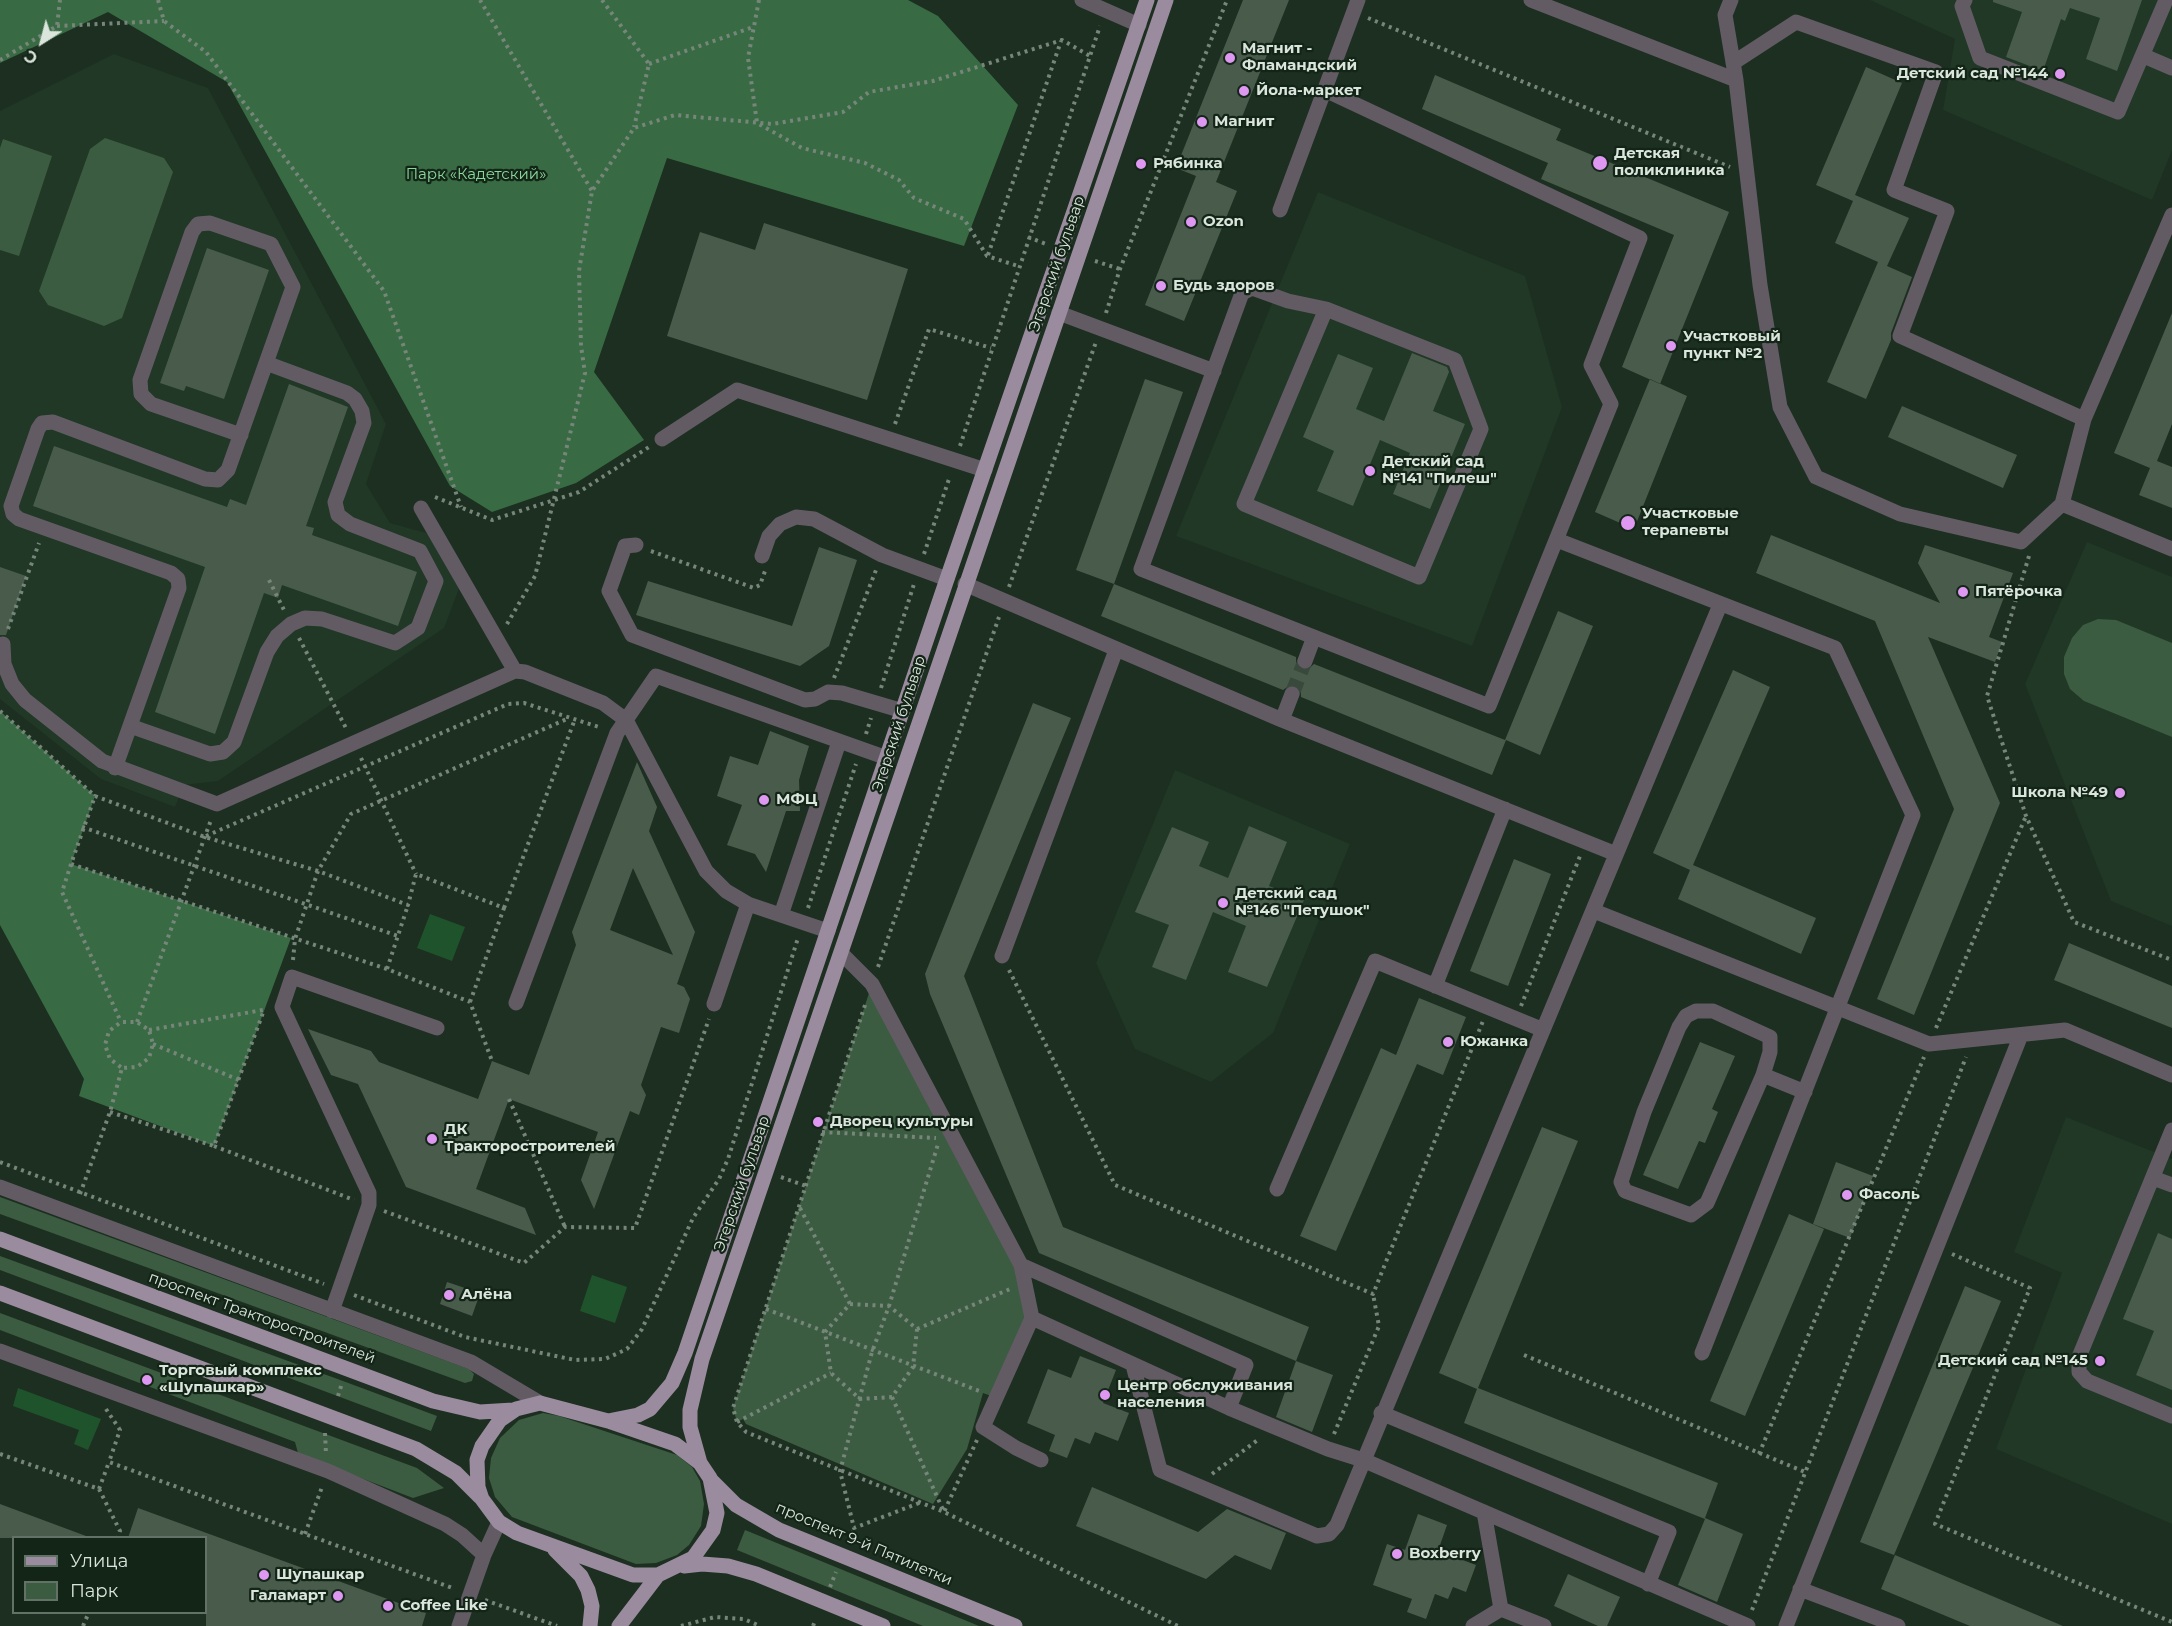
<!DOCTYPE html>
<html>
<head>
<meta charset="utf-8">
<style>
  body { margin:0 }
  #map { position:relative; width:2172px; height:1626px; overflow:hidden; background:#1d2f20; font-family:Montserrat,sans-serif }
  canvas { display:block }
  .legend { position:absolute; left:12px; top:1536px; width:195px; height:78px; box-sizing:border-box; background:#132517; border:2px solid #637266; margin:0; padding:8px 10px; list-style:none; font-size:18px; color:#dae5dc }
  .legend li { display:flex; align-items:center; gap:12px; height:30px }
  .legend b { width:30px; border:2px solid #637266 }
  .north { position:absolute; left:12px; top:12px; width:60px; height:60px; -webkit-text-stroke:4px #132517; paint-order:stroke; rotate:216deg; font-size:16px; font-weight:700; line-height:24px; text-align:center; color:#dae5dc }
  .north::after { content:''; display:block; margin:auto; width:21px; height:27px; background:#dae5dc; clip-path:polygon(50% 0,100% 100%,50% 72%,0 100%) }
</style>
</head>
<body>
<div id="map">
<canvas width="2172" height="1626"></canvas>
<ul class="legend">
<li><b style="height:8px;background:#9a8c9e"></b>Улица</li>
<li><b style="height:16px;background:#3b5c41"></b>Парк</li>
</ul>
<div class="north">С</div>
</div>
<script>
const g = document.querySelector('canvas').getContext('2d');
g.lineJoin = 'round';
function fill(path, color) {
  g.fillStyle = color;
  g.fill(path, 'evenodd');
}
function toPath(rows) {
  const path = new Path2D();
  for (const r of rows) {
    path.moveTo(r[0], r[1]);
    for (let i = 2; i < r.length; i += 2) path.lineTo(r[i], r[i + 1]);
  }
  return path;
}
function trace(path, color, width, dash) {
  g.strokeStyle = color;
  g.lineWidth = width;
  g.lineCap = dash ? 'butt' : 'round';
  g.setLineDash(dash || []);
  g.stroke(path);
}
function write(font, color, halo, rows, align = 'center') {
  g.font = font + ' Montserrat,sans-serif';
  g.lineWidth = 4.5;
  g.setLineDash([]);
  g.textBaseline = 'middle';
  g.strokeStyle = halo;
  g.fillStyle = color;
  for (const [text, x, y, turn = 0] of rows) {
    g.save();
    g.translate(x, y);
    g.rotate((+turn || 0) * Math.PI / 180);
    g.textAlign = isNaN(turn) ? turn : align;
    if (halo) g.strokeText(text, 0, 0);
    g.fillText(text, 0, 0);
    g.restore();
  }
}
fill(toPath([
  [1870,0,2172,0,2172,150,2152,200,1943,110,1955,39],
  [114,54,208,88,386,424,366,484,390,523,430,534,460,586,444,628,218,781,184,785,175,807,101,779,0,699,0,111],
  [1318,192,1525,276,1562,407,1472,646,1176,536],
  [2087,542,2172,577,2172,926,2111,901,2025,684],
  [1175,770,1350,844,1273,1033,1211,1082,1135,1049,1096,963],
  [2066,1117,2172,1159,2172,1524,1996,1449,2062,1273,2014,1252]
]), '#203825');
fill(toPath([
  [105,138,164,158,173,172,122,318,104,326,48,305,39,291,90,149],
  [3,139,52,156,19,256,0,250,0,148],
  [2098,619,2116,620,2172,643,2172,737,2084,701,2070,689,2064,674,2064,657,2072,638,2083,625],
  [872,984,1021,1265,1032,1318,997,1398,983,1393,967,1449,933,1504,746,1424,743,1419,737,1422,733,1408],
  [0,1197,469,1369,474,1374,472,1381,465,1383,0,1214],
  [0,1256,343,1381,437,1416,431,1431,0,1270],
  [0,1313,417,1468,444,1488,413,1498,327,1465,298,1453,295,1442,0,1330],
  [543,1413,559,1416,677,1455,692,1467,700,1481,704,1504,701,1526,689,1545,677,1555,656,1563,636,1564,512,1517,495,1497,489,1478,491,1458,500,1438,519,1420],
  [745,1530,838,1568,979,1626,923,1626,737,1550]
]), '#3b5c41');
fill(toPath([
  [0,0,908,0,938,16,1018,105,964,246,667,158,594,372,644,440,576,483,492,512,450,486,227,82,108,12,0,63],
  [0,711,95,796,71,864,291,938,214,1146,79,1096,84,1079,0,925]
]), '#386b43');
fill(toPath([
  [430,914,465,927,452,961,417,948],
  [592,1275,627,1287,615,1323,580,1311],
  [18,1388,101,1419,88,1450,74,1444,79,1430,13,1406]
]), '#1f532c');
fill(toPath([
  [1243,0,1289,0,1216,182,1237,191,1184,321,1145,305,1196,176,1176,168],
  [1993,0,2142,0,2117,71,2086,59,2100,18,2070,8,2065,21,2061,19,2043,71,2006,57,2022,12,1993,2],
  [1866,67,1902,83,1855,195,1909,218,1887,266,1912,277,1891,333,1891,340,1866,399,1827,382,1878,262,1835,243,1853,201,1816,185],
  [1435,75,1561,129,1556,140,1729,212,1660,384,1622,367,1674,235,1541,179,1548,163,1422,109],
  [764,223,908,269,867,400,667,336,700,232,755,250],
  [207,248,269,270,224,399,186,386,184,391,160,383],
  [2172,313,2172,424,2157,461,2172,467,2172,508,2139,495,2150,468,2114,453],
  [1412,353,1447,367,1449,372,1433,411,1465,424,1430,509,1393,494,1410,453,1380,440,1353,506,1317,491,1334,451,1303,437,1338,354,1373,368,1356,409,1384,421],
  [1145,379,1183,392,1114,584,1076,570],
  [1650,379,1687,396,1634,529,1595,512],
  [289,384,348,407,306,526,314,528,312,535,417,572,398,626,282,585,278,598,264,593,215,734,155,712,205,567,33,506,54,446,227,507,230,499,246,505],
  [1902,406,2017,455,2003,488,1888,437],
  [1771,535,1940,603,1918,563,1925,545,2013,573,1989,637,2002,642,1995,662,1928,637,2000,803,1914,1015,1877,999,1954,809,1875,621,1756,573],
  [819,547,857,560,829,646,800,666,636,615,648,581,792,626],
  [0,567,26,576,6,635,0,635],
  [1114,584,1296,657,1296,663,1301,670,1307,670,1314,664,1505,740,1558,611,1593,626,1540,755,1506,740,1492,775,1301,697,1301,692,1296,685,1290,685,1283,690,1101,616],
  [1733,670,1770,687,1693,865,1816,918,1801,954,1678,899,1690,870,1653,853],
  [1033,703,1071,718,964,976,1063,1227,1309,1327,1296,1361,1039,1253,930,994,925,974],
  [770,731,809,746,799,780,800,811,786,811,766,872,755,854,727,845,742,805,717,796,730,756,758,765],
  [637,762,657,807,649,831,695,932,677,984,684,987,690,999,679,1033,661,1027,641,1085,646,1095,639,1115,630,1111,594,1209,581,1180,598,1132,509,1099,476,1189,525,1208,536,1235,406,1187,358,1084,331,1075,308,1029,371,1051,379,1062,478,1099,492,1061,529,1075,576,945,572,932],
  [633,868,673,955,610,930],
  [1249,826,1287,842,1269,886,1304,900,1267,987,1228,972,1246,926,1213,912,1186,980,1152,967,1169,925,1135,912,1172,827,1209,842,1199,866,1228,878],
  [1514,859,1551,874,1508,986,1470,971],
  [2069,943,2172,986,2172,1028,2054,980],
  [1419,998,1466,1017,1443,1075,1417,1064,1336,1251,1300,1236,1381,1048,1396,1055],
  [1700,1042,1735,1056,1712,1109,1718,1112,1705,1143,1699,1141,1678,1189,1643,1175],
  [1542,1127,1578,1141,1478,1388,1718,1483,1705,1518,1743,1534,1717,1602,1678,1585,1705,1519,1464,1423,1477,1389,1439,1373],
  [1836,1162,1873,1176,1850,1238,1813,1224],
  [1789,1214,1824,1229,1745,1416,1710,1401],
  [2158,1233,2172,1239,2172,1390,2136,1375,2154,1331,2123,1319],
  [447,1282,471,1290,469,1297,478,1299,472,1316,440,1304],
  [1965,1286,2001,1301,1894,1555,1860,1542],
  [1080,1356,1116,1370,1103,1403,1129,1413,1118,1441,1095,1432,1090,1444,1075,1438,1067,1458,1049,1451,1055,1435,1027,1423,1048,1369,1071,1378],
  [1296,1361,1333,1375,1312,1432,1276,1417],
  [1092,1487,1198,1532,1227,1509,1286,1533,1271,1570,1235,1555,1206,1579,1076,1526],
  [0,1504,86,1536,86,1538,0,1538],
  [138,1508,426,1613,422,1626,206,1626,206,1538,128,1538],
  [1418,1514,1447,1525,1438,1551,1476,1565,1466,1592,1453,1587,1448,1599,1435,1594,1426,1619,1407,1612,1412,1599,1373,1585,1387,1544,1405,1550],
  [1895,1555,2063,1626,1970,1626,1881,1589],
  [1568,1574,1620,1597,1607,1626,1598,1626,1554,1606]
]), '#495c4c');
trace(toPath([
  [1292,694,1305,661]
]), '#394a3c', 15, [15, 8]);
trace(toPath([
  [158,0,164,21,206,52,384,291,461,507],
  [480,0,592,191],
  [602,0,649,64,634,127],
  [759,0,748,58,757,123,802,148,865,163,899,180,914,198,964,219,987,256,1018,266],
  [1368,18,1730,167],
  [57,26,164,21],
  [0,60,57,26,60,0],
  [649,64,753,27],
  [1028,237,1046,244],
  [988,255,1061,41],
  [1095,261,1120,269],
  [1106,313,1120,269,1227,0],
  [895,424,929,329,991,348],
  [960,446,1100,26],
  [435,497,492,520,579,492,649,447],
  [651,551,754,588,760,585,765,571],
  [924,554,950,476],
  [2029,556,1987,696,2026,816,2074,922,2172,960],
  [269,580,284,610],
  [1009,587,1096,342],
  [507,624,535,576,585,373,581,346,579,271,592,191,634,128,675,115,772,124,843,112,869,92,933,81,1062,40,1090,56],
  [8,629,39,543],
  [299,638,347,730],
  [834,678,876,570],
  [881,688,914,584],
  [0,711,95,796],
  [866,734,871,718],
  [361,758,416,874],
  [82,827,398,936],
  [206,836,508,704,524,703,602,728],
  [71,864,62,892,121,1022],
  [504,908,575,719],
  [808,908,856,764],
  [293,960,295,939,318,871,351,814,569,718],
  [878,967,999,617],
  [387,969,408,905],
  [1009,970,1115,1185,1373,1294,1483,1021],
  [470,1002,504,908,416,874,408,905,318,871,205,837,95,796,71,864,387,969,470,1002,492,1061],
  [865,1005,733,1408,737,1422,746,1432,944,1512,1178,1626],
  [1521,1006,1580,856],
  [137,1022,211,820],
  [1936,1028,2026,816],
  [149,1030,263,1010],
  [153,1044,239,1080],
  [509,1099,565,1227],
  [110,1112,214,1146,264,1010],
  [822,1132,936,1138],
  [214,1146,354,1200],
  [0,1162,324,1284],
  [781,1177,806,1186],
  [80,1194,110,1112,122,1068,137,1067,149,1058,153,1044,149,1030,137,1022,121,1022,109,1031,105,1045,110,1059,122,1068],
  [800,1208,850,1304],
  [384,1211,524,1263,565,1227,635,1228,709,1019],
  [1952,1254,2030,1288,1935,1524,2172,1622],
  [354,1295,465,1337,575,1360,605,1359,627,1349,642,1329,693,1218,719,1179,728,1159,798,938],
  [850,1304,889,1306,917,1329,913,1367,892,1397,860,1399,831,1373,825,1332,850,1304],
  [766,1309,982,1392],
  [917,1329,1010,1289],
  [1524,1355,1805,1472],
  [338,1396,342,1383],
  [892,1397,944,1512,977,1440],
  [106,1409,120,1430,109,1462],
  [737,1422,831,1373],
  [325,1433,326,1454],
  [1334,1434,1379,1326,1373,1294],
  [0,1454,99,1489,109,1462,455,1589],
  [1759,1454,1924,1057],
  [1212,1474,1259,1439],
  [99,1489,120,1531,118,1538],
  [919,1503,854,1528,840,1471,872,1352,889,1306,938,1144],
  [305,1534,322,1487],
  [852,1534,854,1528],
  [830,1587,836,1572],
  [485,1600,557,1626],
  [1752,1610,1966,1057],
  [83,1626,89,1612],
  [681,1626,715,1617,744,1619,760,1626],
  [813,1626,815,1621]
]), '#77867a', 4, [3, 4.5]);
trace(toPath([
  [1082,0,1139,25],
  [1531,0,1736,80],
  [1731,0,1725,15,1736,80,1760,285,1780,407,1816,477,1900,514,2021,542,2062,504,2084,419,2172,215],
  [1965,0,1962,6,1980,58,2118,112,2166,0],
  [2144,56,2172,68],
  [1733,63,1796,22,1936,72,1894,190,1947,211,1900,336,2084,419],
  [1325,90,1640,238,1591,365,1611,404,1489,706,1141,569,1242,293,1252,288,1288,301,1326,309,1455,360,1481,429,1419,577,1244,504,1326,309],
  [1280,210,1358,0],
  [1059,313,1214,371],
  [662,439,737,390,985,470],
  [2062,504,2172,549],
  [421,508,515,671],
  [1557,540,1835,648,1913,815,1702,1353],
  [636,545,625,546,609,591,632,635,805,700,815,699,828,692,842,693,903,711],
  [762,556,769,536,780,524,796,517,814,519,882,555,947,579],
  [965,584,1282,720,1616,854],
  [3,644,4,664,12,684,25,700,102,761,217,804,515,671,525,672,603,703,626,720,706,871,726,891,748,904,828,931],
  [1305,661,1314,637],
  [1282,720,1292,694],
  [130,726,210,754,223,752,234,742,267,652,277,636,291,624,305,618,322,619,395,643,418,628,436,581,420,551,350,524,338,515,335,502,364,423,362,411,355,399,347,393,266,363],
  [115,768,179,588,178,579,171,573,19,519,13,514,11,506,38,429,42,423,53,422,205,479,218,480,228,470,293,287,271,244,210,223,198,224,192,232,140,380,141,394,151,404,241,435],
  [1594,911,1929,1044,2065,1030,2172,1075],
  [781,915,839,742],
  [841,953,872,984,1021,1265,1032,1318],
  [1002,956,1116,650],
  [1435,986,1505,809],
  [516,1003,617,733,656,676,887,758],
  [714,1004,748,904],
  [1763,1075,1770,1052,1770,1037,1713,1011,1696,1011,1686,1016,1679,1027,1644,1112,1621,1182,1625,1191,1691,1215,1707,1203,1763,1075,1805,1092],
  [2172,1130,2079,1357,2079,1372,2087,1381,2172,1416],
  [2153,1178,2172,1185],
  [0,1187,471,1362,540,1403],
  [1277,1189,1375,961,1541,1029],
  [1021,1265,1246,1365,1229,1408],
  [332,1311,369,1205,369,1193,282,1007,292,977,437,1028],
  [0,1351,328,1471,445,1524,462,1535,484,1555],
  [1133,1365,1160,1470,1317,1536,1329,1534,1337,1525,1720,605],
  [1381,1413,1669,1532,1648,1584],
  [1041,1460,1016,1448,983,1427,1032,1318,1229,1408,1328,1449,1363,1460,1748,1626],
  [1484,1512,1501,1609,1544,1626],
  [1800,1589,1898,1626],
  [459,1626,484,1555,499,1522],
  [1473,1626,1501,1609],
  [1786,1626,2021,1035]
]), '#625b64', 15);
trace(toPath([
  [0,1239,433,1401,480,1412,513,1410],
  [0,1293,416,1449,456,1473,480,1497],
  [540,1403,608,1421,675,1444,700,1463,710,1478,717,1513,713,1530,693,1558,658,1575,633,1575,517,1533,499,1522,482,1499,478,1487,477,1460,482,1446,500,1420,516,1409,540,1403],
  [608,1421,638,1415,650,1409,672,1383,685,1353,947,579,1147,0],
  [700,1463,690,1427,690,1410,702,1359,1166,0],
  [712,1481,736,1505,779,1530,1015,1626],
  [555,1550,581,1576,588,1590,592,1606,590,1626],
  [684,1566,702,1564,728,1566,756,1574,883,1626],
  [619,1626,658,1575]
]), '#9a8c9e', 15);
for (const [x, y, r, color] of [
  [1230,58,6,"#df98f2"],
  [2060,74,6,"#df98f2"],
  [1244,91,6,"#df98f2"],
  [1202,122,6,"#df98f2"],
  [1600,163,8,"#df98f2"],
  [1141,164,6,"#df98f2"],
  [1191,222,6,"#df98f2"],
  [1161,286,6,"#df98f2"],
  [1671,346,6,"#df98f2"],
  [1370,471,6,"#df98f2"],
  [1628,523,8,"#df98f2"],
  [1963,592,6,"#df98f2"],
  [2120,793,6,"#df98f2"],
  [764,800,6,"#df98f2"],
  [1223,903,6,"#df98f2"],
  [1448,1042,6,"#df98f2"],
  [818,1122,6,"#df98f2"],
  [432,1139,6,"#df98f2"],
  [1847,1195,6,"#df98f2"],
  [449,1295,6,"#df98f2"],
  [2100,1361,6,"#df98f2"],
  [147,1380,6,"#df98f2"],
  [1105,1395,6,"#df98f2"],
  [1397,1554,6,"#df98f2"],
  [264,1575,6,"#df98f2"],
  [338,1596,6,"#df98f2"],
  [388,1606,6,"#df98f2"]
]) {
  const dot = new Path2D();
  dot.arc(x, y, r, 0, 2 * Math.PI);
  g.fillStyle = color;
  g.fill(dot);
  trace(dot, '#132517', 2);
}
write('bold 15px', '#dae5dc', '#132517', [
  ["Магнит -",1242,49],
  ["Фламандский",1242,66],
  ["Детский сад №144",2048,74,"right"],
  ["Йола-маркет",1256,91],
  ["Магнит",1214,122],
  ["Детская",1614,154],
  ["поликлиника",1614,171],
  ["Рябинка",1153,164],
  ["Ozon",1203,222],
  ["Будь здоров",1173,286],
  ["Участковый",1683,337],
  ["пункт №2",1683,354],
  ["Детский сад",1382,462],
  ["№141 \"Пилеш\"",1382,479],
  ["Участковые",1642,514],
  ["терапевты",1642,531],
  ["Пятёрочка",1975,592],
  ["Школа №49",2108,793,"right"],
  ["МФЦ",776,800],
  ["Детский сад",1235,894],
  ["№146 \"Петушок\"",1235,911],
  ["Южанка",1460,1042],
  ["Дворец культуры",830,1122],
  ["ДК",444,1130],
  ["Тракторостроителей",444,1147],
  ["Фасоль",1859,1195],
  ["Алёна",461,1295],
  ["Детский сад №145",2088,1361,"right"],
  ["Торговый комплекс",159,1371],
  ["«Шупашкар»",159,1388],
  ["Центр обслуживания",1117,1386],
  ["населения",1117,1403],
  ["Boxberry",1409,1554],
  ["Шупашкар",276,1575],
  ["Галамарт",326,1596,"right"],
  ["Coffee Like",400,1606]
], 'left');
write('15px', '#8bd89a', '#132517', [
  ["Парк «Кадетский»",476,175]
]);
write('15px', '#dae5dc', '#132517', [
  ["Эгерский бульвар",1057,264,-71],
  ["Эгерский бульвар",899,724,-72],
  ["Эгерский бульвар",742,1184,-71],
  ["проспект Тракторостроителей",262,1318,20],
  ["проспект 9-й Пятилетки",864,1544,23]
]);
</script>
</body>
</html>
